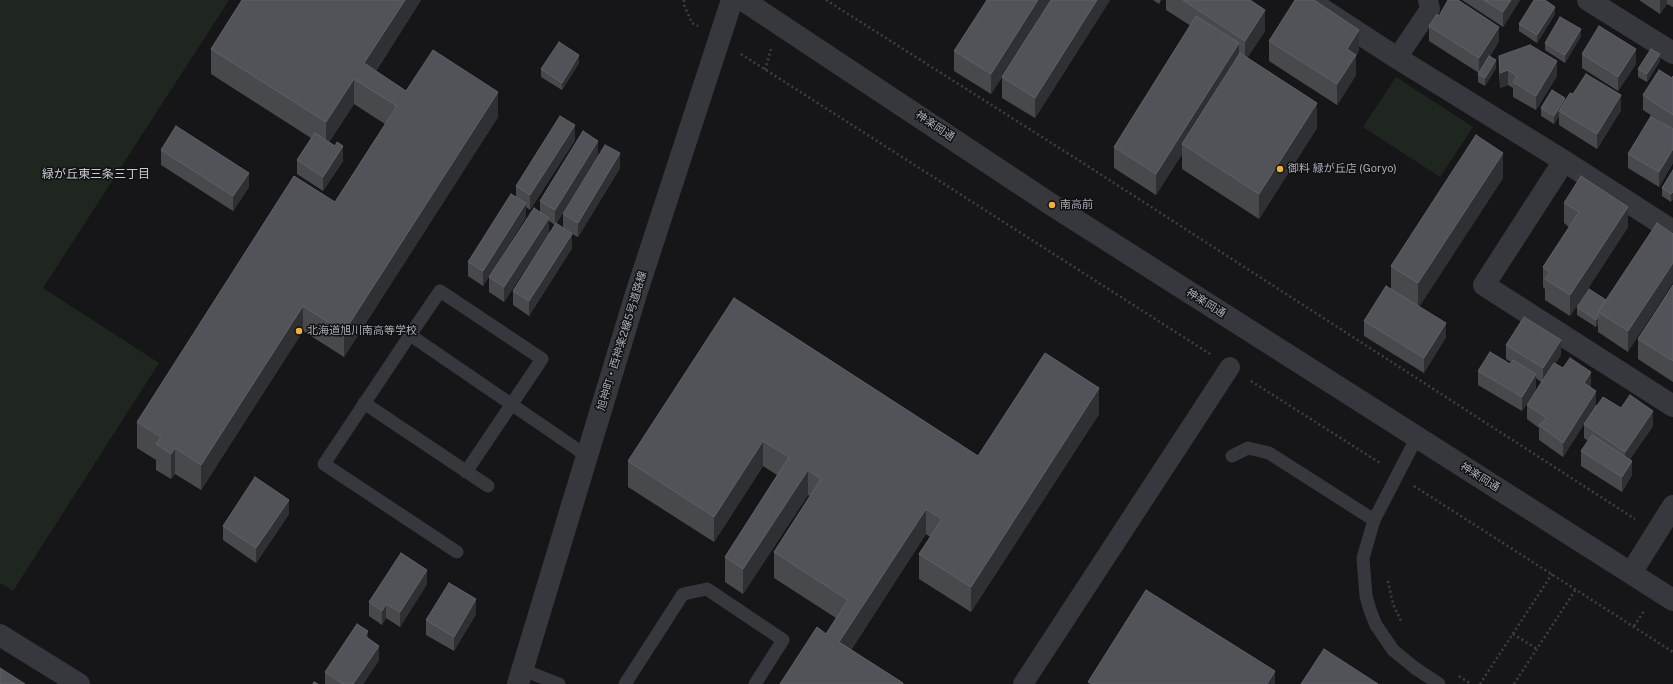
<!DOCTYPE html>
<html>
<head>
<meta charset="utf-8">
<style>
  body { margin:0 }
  canvas { display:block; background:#161618 }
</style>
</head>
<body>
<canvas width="1673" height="684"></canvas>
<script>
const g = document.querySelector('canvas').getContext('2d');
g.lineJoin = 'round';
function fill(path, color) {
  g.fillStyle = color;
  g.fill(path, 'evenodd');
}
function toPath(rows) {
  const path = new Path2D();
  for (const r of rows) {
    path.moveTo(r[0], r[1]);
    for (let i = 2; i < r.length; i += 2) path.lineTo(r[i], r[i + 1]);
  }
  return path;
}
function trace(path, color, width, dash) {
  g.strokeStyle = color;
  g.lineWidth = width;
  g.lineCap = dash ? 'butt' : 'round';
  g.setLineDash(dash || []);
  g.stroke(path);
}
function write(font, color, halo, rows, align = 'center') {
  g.font = font + ' "Public Sans","Noto Sans JP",sans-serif';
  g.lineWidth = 3;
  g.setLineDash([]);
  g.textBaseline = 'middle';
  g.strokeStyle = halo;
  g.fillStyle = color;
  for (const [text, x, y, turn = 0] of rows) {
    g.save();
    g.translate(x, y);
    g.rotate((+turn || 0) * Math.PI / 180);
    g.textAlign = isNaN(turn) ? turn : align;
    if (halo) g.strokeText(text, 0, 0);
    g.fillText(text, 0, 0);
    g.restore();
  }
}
fill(toPath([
  [0,0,229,0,43,288,159,363,13,591,0,583],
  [1396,77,1473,127,1440,177,1363,127]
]), '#1e261f');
trace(toPath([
  [684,0,684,5,692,23,698,26],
  [826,0,1083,163,1635,519],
  [741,54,1210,354],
  [765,70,771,49],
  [1251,381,1380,463],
  [1414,486,1673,652],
  [1388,581,1393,604,1401,621],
  [1634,626,1644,611],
  [1513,634,1537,649],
  [1459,676,1471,684],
  [1480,684,1552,574],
  [1514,684,1576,589]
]), '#3d3f44', 2.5, [2, 3]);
trace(toPath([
  [410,335,440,291,542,359,466,472],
  [364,403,488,486],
  [1417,437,1374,520,1363,558,1366,596,1370,610,1376,625,1393,650,1415,668,1439,684],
  [1232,456,1248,448,1269,453,1374,520],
  [457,552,324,464,410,335,587,456],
  [523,670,559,684],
  [625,684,683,594,707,589,783,640,755,684]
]), '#37383d', 13);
trace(toPath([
  [1397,58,1430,9,1428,0],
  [1023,684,1230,367]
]), '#37383d', 20);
trace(toPath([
  [1308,0,1397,58,1564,161,1673,231],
  [1588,0,1673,53],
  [1564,161,1484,285,1673,406],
  [1631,573,1673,506],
  [0,635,79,684]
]), '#37383d', 22);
trace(toPath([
  [743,0,1052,205,1673,600],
  [518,684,636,294,732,0]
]), '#37383d', 22);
fill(toPath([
  [242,0,421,0,376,71,406,91,498,117,344,357,303,331,201,490,175,474,171,479,156,470,156,460,137,448,137,422,335,202,385,124,354,104,329,142,335,146,343,161,323,191,297,174,297,160,311,138,211,74,211,49],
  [1110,0,1035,118,1002,98,1002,77,1019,51,991,94,954,71,954,51],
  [1153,0,1161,0,1159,4],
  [1166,0,1250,0,1265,31,1247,58,1317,128,1259,219,1182,169,1182,154,1156,195,1114,168,1114,147,1191,26,1166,10],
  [1462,0,1520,0,1503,27],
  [1639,0,1673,0,1673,7,1667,4,1660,14],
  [1555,14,1537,43,1519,31,1519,24],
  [1439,16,1499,41,1490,56,1496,68,1485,86,1478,82,1478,74,1479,73,1429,41,1429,26],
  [1581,36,1565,63,1545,50,1545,43],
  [1269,41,1359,50,1356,56,1356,75,1337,105,1269,61],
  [1582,54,1636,64,1618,91,1582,68],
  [1499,56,1557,76,1536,110,1513,97,1513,88,1508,85,1500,88,1499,71],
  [1660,61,1647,82,1638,77,1638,69],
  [579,63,562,90,541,77,541,69],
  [1673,76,1673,163,1659,187,1628,168,1628,154,1665,124,1643,110,1643,95,1672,78],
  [1573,94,1621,110,1597,149,1559,125,1559,116,1554,124,1541,116,1541,108,1565,101],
  [575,140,530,210,526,207,526,217,483,286,468,276,468,262,516,197,516,186],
  [161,150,249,187,233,211,161,165],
  [598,155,556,224,563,228,563,214,620,168,578,237,572,234,572,248,529,316,513,305,513,291,555,225,549,221,549,233,504,302,489,292,489,277,540,212,540,201],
  [1673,170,1673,199,1671,202,1662,196,1662,188],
  [1503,178,1419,306,1446,337,1424,373,1364,336,1364,321,1391,289,1391,266],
  [1564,203,1628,227,1570,316,1545,300,1545,289,1543,287,1543,267,1569,227,1564,223],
  [1657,223,1628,352,1598,332,1598,324,1596,327,1577,315,1577,307,1606,300],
  [1673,285,1673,382,1638,359,1638,339],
  [734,298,978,456,1045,353,1099,388,1099,414,971,612,919,579,919,554,930,537,926,534,851,650,903,683,903,684,780,684,817,627,826,634,836,618,774,578,774,552,810,496,808,495,743,594,725,582,725,557,777,475,763,466,714,542,628,487,628,461],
  [1506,345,1561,355,1555,363,1591,386,1591,387,1596,405,1621,408,1653,426,1630,459,1632,475,1622,492,1581,466,1581,451,1588,441,1584,438,1584,424,1563,457,1539,440,1539,428,1527,419,1527,405,1541,382,1536,378,1536,389,1522,411,1478,385,1478,371,1510,364,1511,362,1506,359],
  [289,514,256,563,223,540,223,526],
  [427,584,400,627,386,618,382,625,369,616,369,602],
  [476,614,454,651,426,635,426,620],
  [368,638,379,660,363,684,325,684,325,672]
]), '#47494d');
fill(toPath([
  [405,0,421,0,366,86,364,63],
  [1038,0,1051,0,991,94,991,74],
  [1097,0,1110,0,1035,118,1035,98],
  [1511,0,1520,0,1503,27,1503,12],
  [1660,0,1667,0,1667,4,1660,14],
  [1555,7,1555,14,1537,43,1537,35],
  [1265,10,1265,31,1245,61,1245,41],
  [1499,27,1499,41,1479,73,1479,58],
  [1581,29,1581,36,1565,63,1565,55],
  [1359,30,1359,50,1356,56,1356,75,1337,105,1337,84,1347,49],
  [1239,43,1239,63,1182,144,1182,154,1156,195,1156,174],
  [1636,49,1636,64,1618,91,1618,77],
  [1660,54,1660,61,1647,82,1647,74],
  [579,55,579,63,562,90,562,83],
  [1496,60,1496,68,1485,86,1485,78],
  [1557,61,1557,76,1536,110,1536,96],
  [1508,70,1508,85,1500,88,1500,73],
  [354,79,354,104,326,147,326,122],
  [498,92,498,117,344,357,344,332],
  [1621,95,1621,110,1597,149,1597,134],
  [1565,98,1565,106,1559,111,1559,116,1554,124,1554,116],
  [1317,103,1317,128,1259,219,1259,194],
  [575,125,575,140,530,210,530,195],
  [598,141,598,155,555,225,555,210],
  [343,146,343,161,323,191,323,177],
  [1673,149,1673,163,1659,187,1659,172],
  [620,153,620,168,578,237,578,223],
  [1503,153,1503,178,1418,309,1418,283],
  [249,173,249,187,233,211,233,196],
  [1673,192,1673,199,1671,202,1671,194],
  [526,203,526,217,483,286,483,271],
  [1628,207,1628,227,1570,316,1570,295],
  [549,218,549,233,504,302,504,287],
  [572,234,572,248,529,316,529,301],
  [1673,263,1673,283,1628,352,1628,331],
  [303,306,303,331,201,490,201,465],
  [1598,317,1598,324,1596,327,1596,320],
  [1446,323,1446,337,1424,373,1424,358],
  [1561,340,1561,355,1543,383,1543,368],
  [1591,372,1591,386,1584,397,1584,383],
  [1536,374,1536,389,1522,411,1522,397],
  [1099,388,1099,414,971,612,971,587],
  [1596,391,1596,405,1563,457,1563,443],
  [1653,411,1653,426,1625,466,1625,452],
  [763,441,763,466,714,542,714,517],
  [175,448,175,474,171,479,171,454],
  [1632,461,1632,475,1622,492,1622,477],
  [808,470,808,495,743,594,743,569],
  [289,500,289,514,256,563,256,548],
  [926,509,926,534,839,668,839,642],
  [427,570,427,584,400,627,400,612],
  [476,599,476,614,454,651,454,637],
  [386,604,386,618,382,625,382,611],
  [368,631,368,646,365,636],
  [379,646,379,660,363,684,353,684],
  [1275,671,1275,684,1267,684]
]), '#2f3033');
const building = toPath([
  [242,0,405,0,364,63,406,91,433,50,498,92,344,332,303,306,201,465,175,448,171,454,156,444,161,437,137,422,294,176,335,202,397,106,354,79,326,122,211,49,242,0],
  [987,0,1038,0,991,74,954,51,987,0],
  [1051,0,1097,0,1035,98,1002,77,1051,0],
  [1183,0,1250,0,1265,10,1245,41,1183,0],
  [1295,0,1314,0,1359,30,1347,49,1356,55,1337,84,1269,41,1295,0],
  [1448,0,1458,0,1499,27,1479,58,1429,26,1437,14,1439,16,1448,0],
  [1484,0,1511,0,1503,12,1484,0],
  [1534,0,1545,0,1555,7,1537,35,1519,24,1534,0],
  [1196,16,1239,43,1156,174,1114,147,1196,16],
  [1560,17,1581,29,1565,55,1545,43,1560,17],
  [1599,26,1636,49,1618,77,1582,54,1599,26],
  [559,42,579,55,562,83,541,69,559,42],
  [1530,45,1557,61,1536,96,1513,82,1517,76,1508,70,1500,73,1499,56,1530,45],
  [1651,49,1660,54,1647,74,1638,69,1651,49],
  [1240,53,1317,103,1259,194,1182,144,1240,53],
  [1489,56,1496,60,1485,78,1478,74,1489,56],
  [1659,70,1672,78,1673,76,1673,115,1643,95,1659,70],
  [1586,74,1621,95,1597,134,1559,111,1570,93,1573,94,1586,74],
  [1552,90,1565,98,1554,116,1541,108,1552,90],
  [560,116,575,125,530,195,516,186,560,116],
  [1651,116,1673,129,1673,149,1659,172,1628,154,1651,116],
  [176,126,249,173,233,196,161,150,176,126],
  [583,131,598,141,555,210,540,201,583,131],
  [315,133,335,146,337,142,343,146,323,177,297,160,315,133],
  [1476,135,1503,153,1418,283,1391,266,1476,135],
  [605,145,620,153,578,223,563,214,605,145],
  [1673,170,1673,192,1671,194,1662,188,1673,170],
  [1581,176,1628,207,1570,295,1545,279,1550,272,1543,267,1579,212,1564,203,1581,176],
  [511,194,526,203,483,271,468,262,511,194],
  [534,208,549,218,504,287,489,277,534,208],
  [556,223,572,234,529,301,513,291,556,223],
  [1657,223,1673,234,1673,263,1628,331,1598,312,1657,223],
  [1673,285,1673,361,1638,339,1673,285],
  [1386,286,1446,323,1424,358,1364,321,1386,286],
  [1589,289,1606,300,1598,312,1598,317,1596,320,1577,307,1589,289],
  [734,298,978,456,1045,353,1099,388,971,587,919,554,942,519,926,509,839,642,903,683,903,684,780,684,817,627,826,634,848,600,774,552,821,479,808,470,743,569,725,557,789,457,763,441,714,517,628,461,734,298],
  [1524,317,1561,340,1543,368,1506,345,1524,317],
  [1490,352,1510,364,1513,360,1536,374,1522,397,1478,371,1490,352],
  [1570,358,1591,372,1584,383,1596,391,1563,443,1539,425,1547,418,1527,405,1554,363,1563,368,1570,358],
  [1630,395,1653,411,1625,452,1584,424,1603,397,1621,408,1630,395],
  [1592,435,1632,461,1622,477,1581,451,1592,435],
  [255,477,289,500,256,548,223,526,255,477],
  [401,553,427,570,400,612,386,604,382,611,369,602,401,553],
  [449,583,476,599,454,637,426,620,449,583],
  [1146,590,1275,671,1267,684,1092,684,1088,682,1146,590],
  [357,624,368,631,365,636,379,646,353,684,343,684,325,672,357,624],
  [1324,649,1378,684,1301,684,1324,649],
  [0,668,25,684,0,684,0,668],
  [314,682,318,684,313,684,314,682]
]);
fill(building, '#525359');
trace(building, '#5f6168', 1);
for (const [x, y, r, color] of [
  [1280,169,4,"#f2b134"],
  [1052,205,4,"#f2b134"],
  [299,331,4,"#f2b134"]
]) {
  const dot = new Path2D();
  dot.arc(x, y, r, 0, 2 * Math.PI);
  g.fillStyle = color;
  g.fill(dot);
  trace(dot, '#111113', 1.5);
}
write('11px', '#a8adb8', '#111113', [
  ["神楽岡通",935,126,34],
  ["神楽岡通",1206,303,32],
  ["旭神町・西神楽2線5号道路線",622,341,-73],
  ["神楽岡通",1480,477,32]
]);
write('11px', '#a8adb8', '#111113', [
  ["御料 緑が丘店 (Goryo)",1288,169],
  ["南高前",1060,205],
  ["北海道旭川南高等学校",307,331]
], 'left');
write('12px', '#c9ccd4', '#111113', [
  ["緑が丘東三条三丁目",96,174]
]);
</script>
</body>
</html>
